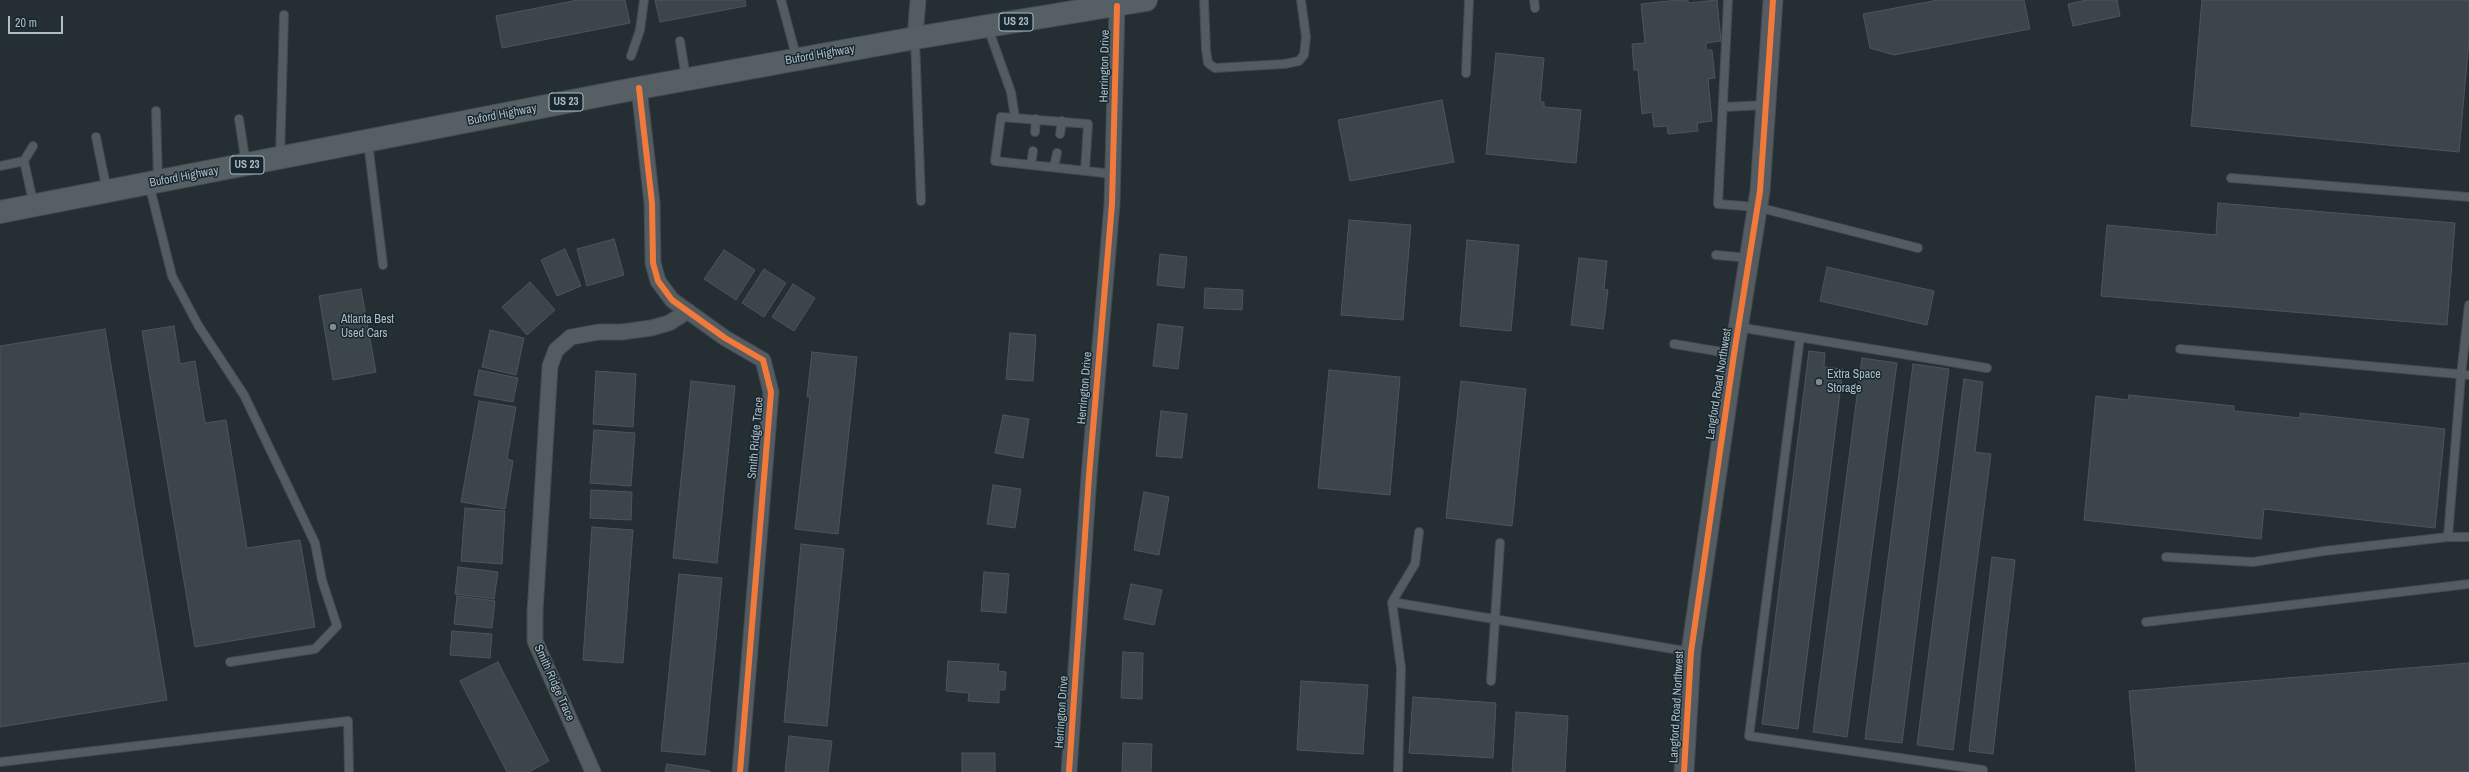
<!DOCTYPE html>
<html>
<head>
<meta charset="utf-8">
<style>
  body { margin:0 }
  #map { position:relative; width:2469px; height:772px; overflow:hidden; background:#242e33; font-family:"Archivo Narrow",sans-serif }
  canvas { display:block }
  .scale { position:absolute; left:8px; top:16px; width:55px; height:18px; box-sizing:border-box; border:2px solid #acbdc7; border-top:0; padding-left:5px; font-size:12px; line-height:14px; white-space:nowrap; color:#acbdc7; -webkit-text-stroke:3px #18262e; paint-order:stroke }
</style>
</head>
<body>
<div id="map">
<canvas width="2469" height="772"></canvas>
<div class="scale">20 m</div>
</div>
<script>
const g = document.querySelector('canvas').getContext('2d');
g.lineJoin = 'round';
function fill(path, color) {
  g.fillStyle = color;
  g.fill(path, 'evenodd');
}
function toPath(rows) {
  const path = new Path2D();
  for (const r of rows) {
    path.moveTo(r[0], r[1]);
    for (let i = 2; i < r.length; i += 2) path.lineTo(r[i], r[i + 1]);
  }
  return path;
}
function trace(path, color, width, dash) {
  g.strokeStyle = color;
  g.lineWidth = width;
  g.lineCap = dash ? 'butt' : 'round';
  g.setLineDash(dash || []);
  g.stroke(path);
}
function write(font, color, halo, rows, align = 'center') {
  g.font = font + ' "Archivo Narrow",sans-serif';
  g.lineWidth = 3;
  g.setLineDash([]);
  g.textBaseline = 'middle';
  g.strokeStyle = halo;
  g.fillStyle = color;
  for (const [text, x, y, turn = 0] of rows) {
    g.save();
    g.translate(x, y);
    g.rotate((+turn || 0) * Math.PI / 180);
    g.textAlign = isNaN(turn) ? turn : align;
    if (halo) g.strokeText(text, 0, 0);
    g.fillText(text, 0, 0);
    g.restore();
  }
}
const building = toPath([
  [578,0,625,0,630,23,502,48,496,16,578,0],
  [655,0,745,0,746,6,660,22,655,0],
  [1678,0,1688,0,1688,3,1717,0,1721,41,1706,43,1706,50,1712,50,1715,78,1708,79,1712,121,1697,123,1698,131,1668,134,1667,126,1654,127,1652,112,1642,114,1638,70,1634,70,1632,44,1645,43,1641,4,1678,0],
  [1938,0,2024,0,2030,29,1894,55,1870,48,1863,14,1938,0],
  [2086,0,2117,0,2120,16,2073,26,2068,4,2086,0],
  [2202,0,2469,0,2469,40,2459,152,2191,126,2202,0],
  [1496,53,1544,58,1540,102,1544,102,1544,107,1581,110,1576,163,1486,154,1496,53],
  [1442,100,1454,162,1350,181,1338,120,1442,100],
  [2218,203,2455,223,2447,325,2101,296,2107,225,2216,235,2218,203],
  [1349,220,1411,225,1403,320,1341,315,1349,220],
  [614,239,624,275,587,286,577,249,614,239],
  [1467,240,1519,245,1511,331,1460,326,1467,240],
  [565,249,581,286,557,296,541,260,565,249],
  [724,250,755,270,736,300,704,279,724,250],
  [1160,254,1187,257,1184,288,1157,285,1160,254],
  [1579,258,1607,261,1604,289,1608,290,1603,329,1571,325,1579,258],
  [1827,267,1934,291,1927,325,1820,301,1827,267],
  [764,269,786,283,764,317,742,303,764,269],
  [530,282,555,310,527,335,502,307,530,282],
  [793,284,815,298,794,331,772,317,793,284],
  [1205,288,1243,290,1242,310,1204,308,1205,288],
  [361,289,376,372,333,380,319,296,361,289],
  [1158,324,1183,327,1178,369,1153,366,1158,324],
  [174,326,180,364,195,361,205,423,226,420,247,548,300,540,315,627,195,647,142,331,174,326],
  [105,329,167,700,0,727,0,346,105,329],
  [490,330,524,338,516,375,482,367,490,330],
  [1010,333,1036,335,1033,381,1006,379,1010,333],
  [1809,351,1825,353,1824,367,1843,369,1798,729,1762,724,1809,351],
  [812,352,857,357,838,534,795,529,810,397,807,397,812,352],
  [1862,358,1897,363,1847,737,1813,732,1862,358],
  [1913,364,1949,369,1902,743,1865,739,1913,364],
  [479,370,518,378,513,402,474,395,479,370],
  [1329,370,1400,377,1390,495,1318,488,1329,370],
  [596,371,636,374,633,427,593,424,596,371],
  [1964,379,1983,382,1975,452,1991,454,1953,750,1917,745,1964,379],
  [691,381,735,386,717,563,673,558,691,381],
  [1461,381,1526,389,1512,526,1446,518,1461,381],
  [2129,395,2234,406,2234,411,2273,415,2300,418,2300,413,2445,429,2435,528,2264,509,2261,539,2084,520,2096,396,2128,400,2129,395],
  [479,401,516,407,507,459,513,461,505,509,461,502,479,401],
  [1161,411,1187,414,1182,458,1156,456,1161,411],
  [1003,415,1029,419,1023,458,995,453,1003,415],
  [594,430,635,433,631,486,590,483,594,430],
  [993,485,1021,489,1015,528,987,524,993,485],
  [591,490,632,492,631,520,590,518,591,490],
  [1144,492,1169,497,1159,555,1134,550,1144,492],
  [465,508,505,511,502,564,461,561,465,508],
  [592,527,633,530,623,663,583,660,592,527],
  [801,544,844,549,827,726,784,722,801,544],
  [1992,557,2015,560,1993,754,1969,751,1992,557],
  [458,567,498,572,494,599,455,594,458,567],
  [984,572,1009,574,1006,613,981,611,984,572],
  [679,574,722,578,705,755,661,751,679,574],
  [1131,584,1162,590,1154,625,1124,619,1131,584],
  [457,596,495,601,492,628,454,624,457,596],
  [452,631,492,634,490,658,450,655,452,631],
  [1123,652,1143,653,1142,699,1121,698,1123,652],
  [948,661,999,664,998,671,1006,672,1005,690,999,690,999,703,968,701,969,693,946,691,948,661],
  [498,662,549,761,529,772,507,772,460,681,498,662],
  [2469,663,2469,772,2136,772,2129,691,2469,663],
  [1301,681,1368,685,1363,754,1297,750,1301,681],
  [1413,697,1496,703,1493,758,1409,753,1413,697],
  [1516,712,1568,716,1565,772,1512,772,1516,712],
  [789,736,832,741,828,772,785,772,789,736],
  [1123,743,1152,744,1151,772,1122,772,1123,743],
  [962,753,995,753,995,772,962,772,962,753],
  [667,764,710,771,710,772,665,772,667,764]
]);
fill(building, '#3c454a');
trace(building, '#4b565c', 1);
const service = toPath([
  [781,0,797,59],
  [1204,0,1206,50,1208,63,1215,68,1284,64,1299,61,1304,55,1306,37,1301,0],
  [1534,0,1535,8],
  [1728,0,1718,204,1757,207,1918,248],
  [988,28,1011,92,1015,118],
  [915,39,921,201],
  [680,41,686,78],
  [631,56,640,30,644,0],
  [1466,73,1469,0],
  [1724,107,1766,105],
  [156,111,158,180],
  [239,119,246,164],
  [1035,132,1036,119],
  [1060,134,1062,121],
  [96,137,107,191],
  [368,142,383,265],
  [33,146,24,161,34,206],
  [280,157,284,15],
  [1031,165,1033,151],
  [0,166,24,161],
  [1054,167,1057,153],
  [1085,171,1088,124,1001,117,995,161,1113,174],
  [2231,178,2469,197],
  [149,184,172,276,198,325,244,395,315,543,322,580,337,626,315,649,230,662],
  [1716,255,1749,258],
  [1738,327,1987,368],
  [1800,337,1749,736,1983,770],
  [1674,344,1734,354],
  [2180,349,2469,375],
  [2448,537,2469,537],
  [2166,557,2253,562,2324,551,2448,537,2461,375,2469,305],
  [1392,602,1691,652],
  [2146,622,2469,584],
  [1491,681,1500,543],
  [0,762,348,721,349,772],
  [1398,772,1401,668,1392,602,1415,564,1419,532]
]);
const minor = toPath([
  [915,38,918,0],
  [639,88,652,203,653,263,658,281,672,300,725,338,763,360,771,392,740,772],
  [593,772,535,641,535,612,550,366,556,350,571,337,599,332,622,332,651,328,669,323,688,311],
  [1069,772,1089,476,1112,204,1117,6]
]);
const tertiary = toPath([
  [1684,772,1691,652,1734,354,1760,191,1773,0]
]);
const primary = toPath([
  [0,212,639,88,915,38,1146,0]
]);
trace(service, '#424a4e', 10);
trace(minor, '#424a4e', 17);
trace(tertiary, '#424a4e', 21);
trace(primary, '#414b50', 24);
trace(service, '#545c62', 8);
trace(minor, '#545c62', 15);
trace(tertiary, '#545c62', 19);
trace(primary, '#565f64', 22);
trace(toPath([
  [639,88,652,203,653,263,658,281,672,300,725,338,763,360,771,392,740,772],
  [1069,772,1089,476,1112,204,1117,6],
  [1684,772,1691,652,1734,354,1760,191,1773,0]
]), '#f17a3a', 6);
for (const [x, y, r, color] of [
  [333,327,4,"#7c8b93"],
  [1819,382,4,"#7c8b93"]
]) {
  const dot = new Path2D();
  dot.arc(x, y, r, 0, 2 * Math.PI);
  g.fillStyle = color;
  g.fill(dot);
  trace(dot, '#18262e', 1.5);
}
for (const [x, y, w] of [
  [1016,22,34],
  [566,102,34],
  [247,165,34]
]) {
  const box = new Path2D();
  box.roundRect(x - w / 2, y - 9, w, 18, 3);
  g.fillStyle = '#18262e';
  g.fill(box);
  trace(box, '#acbdc7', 1);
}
write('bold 11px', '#acbdc7', null, [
  ["US 23",1016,22],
  ["US 23",566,102],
  ["US 23",247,165]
]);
write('12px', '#acbdc7', '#18262e', [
  ["Buford Highway",820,55,-10],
  ["Herrington Drive",1105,66,-89],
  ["Buford Highway",502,115,-11],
  ["Buford Highway",184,177,-11],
  ["Langford Road Northwest",1719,384,-81],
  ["Herrington Drive",1085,388,-85],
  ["Smith Ridge Trace",756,438,-85],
  ["Smith Ridge Trace",554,683,66],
  ["Langford Road Northwest",1677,707,-87],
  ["Herrington Drive",1062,712,-86]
]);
write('12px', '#acbdc7', '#18262e', [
  ["Atlanta Best",341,320],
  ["Used Cars",341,334],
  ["Extra Space",1827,375],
  ["Storage",1827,389]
], 'left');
</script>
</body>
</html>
